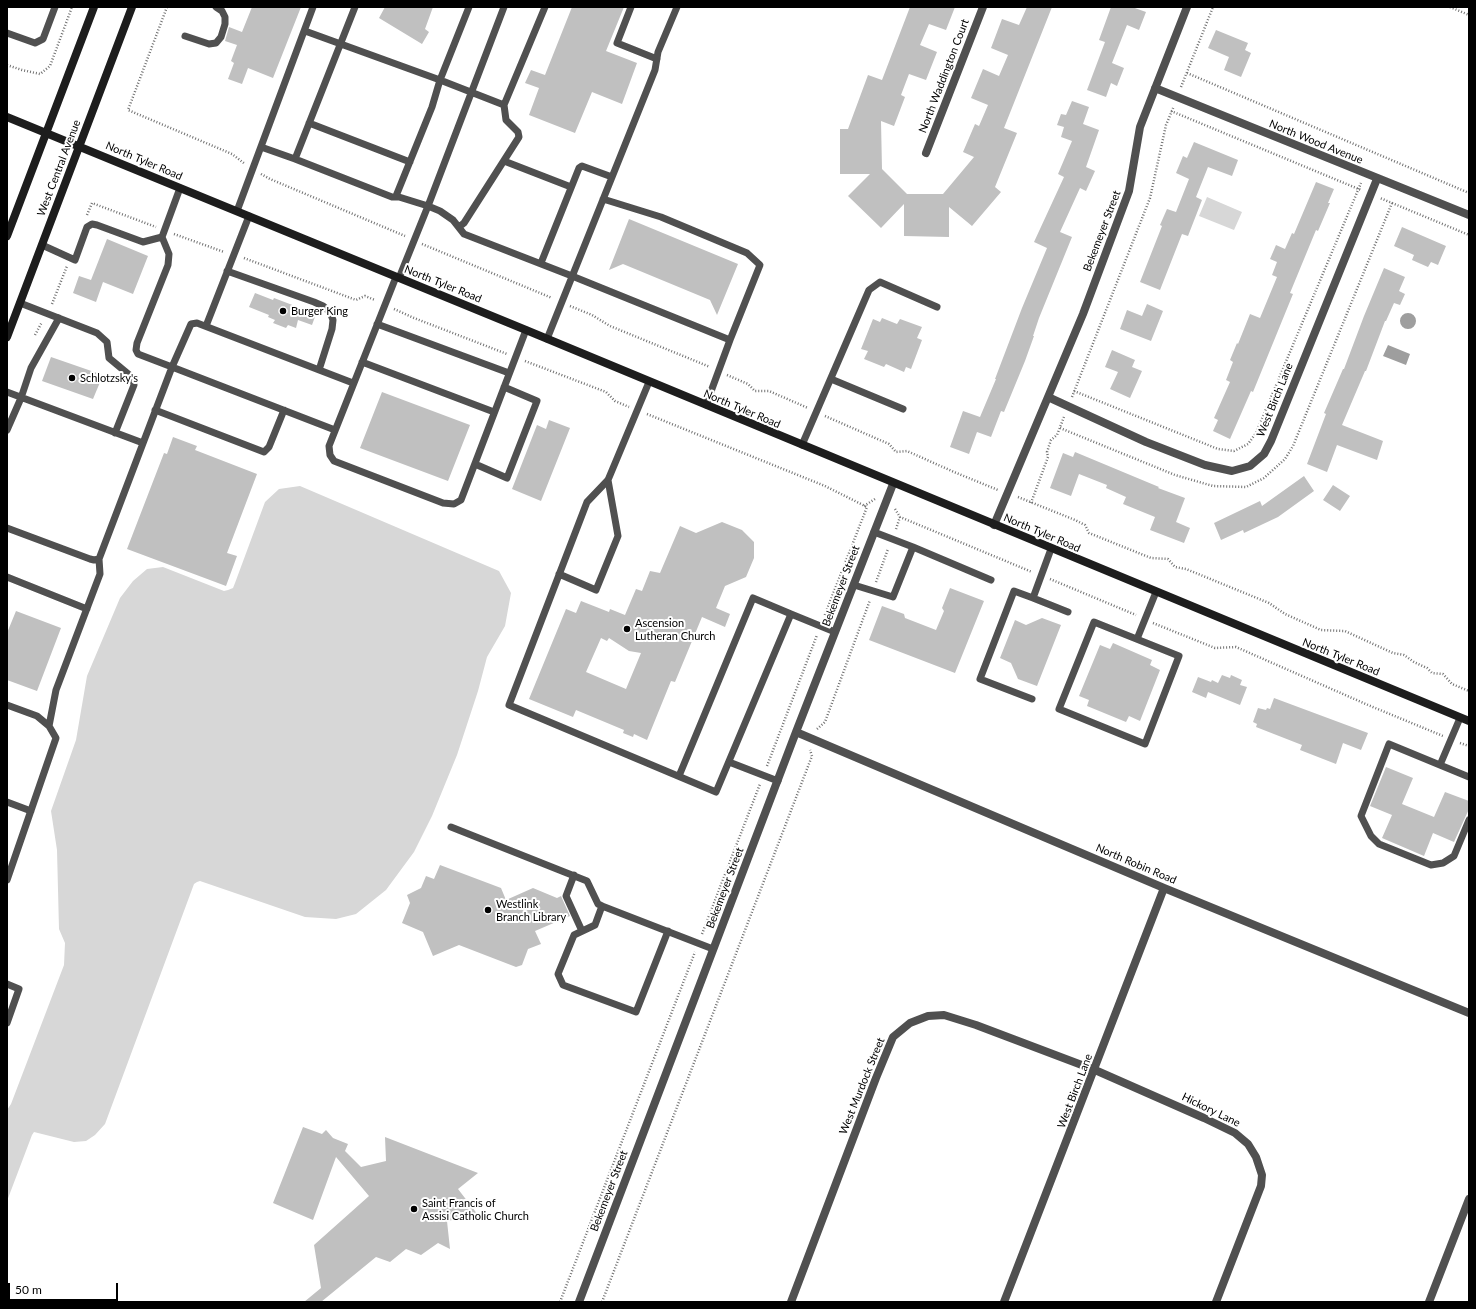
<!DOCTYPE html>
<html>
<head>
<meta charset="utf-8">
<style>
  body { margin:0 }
  #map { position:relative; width:1476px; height:1309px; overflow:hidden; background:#fff; font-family:Lato,sans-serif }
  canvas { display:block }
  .frame { position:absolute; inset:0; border:8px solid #000; pointer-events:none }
  .scale { position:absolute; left:8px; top:1283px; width:110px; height:18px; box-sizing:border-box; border:2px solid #000; border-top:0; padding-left:5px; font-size:12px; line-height:14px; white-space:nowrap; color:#000; -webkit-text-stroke:3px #fff; paint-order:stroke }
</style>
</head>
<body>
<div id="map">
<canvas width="1476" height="1309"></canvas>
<div class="frame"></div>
<div class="scale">50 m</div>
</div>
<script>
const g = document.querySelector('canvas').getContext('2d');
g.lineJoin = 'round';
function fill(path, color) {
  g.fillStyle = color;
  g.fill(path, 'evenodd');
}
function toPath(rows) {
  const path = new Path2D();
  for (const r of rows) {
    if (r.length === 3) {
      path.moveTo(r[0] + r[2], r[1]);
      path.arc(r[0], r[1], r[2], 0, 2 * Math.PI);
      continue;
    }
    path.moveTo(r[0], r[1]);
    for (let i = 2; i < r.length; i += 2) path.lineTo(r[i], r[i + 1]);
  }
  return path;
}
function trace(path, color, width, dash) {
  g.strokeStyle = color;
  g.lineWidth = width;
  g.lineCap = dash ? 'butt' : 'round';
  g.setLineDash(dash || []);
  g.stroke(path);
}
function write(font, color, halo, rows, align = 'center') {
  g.font = font + ' Lato,sans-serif';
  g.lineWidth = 4;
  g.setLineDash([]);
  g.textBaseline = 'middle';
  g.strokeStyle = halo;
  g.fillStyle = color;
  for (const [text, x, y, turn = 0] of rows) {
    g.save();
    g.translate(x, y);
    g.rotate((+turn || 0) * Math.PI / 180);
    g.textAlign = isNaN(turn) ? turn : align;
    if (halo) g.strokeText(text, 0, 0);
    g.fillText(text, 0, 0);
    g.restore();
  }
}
fill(toPath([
  [1207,197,1242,212,1234,230,1199,216],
  [300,486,499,571,511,593,505,626,487,657,478,691,457,755,432,816,414,852,386,890,356,914,336,919,305,917,200,881,197,882,194,884,105,1124,95,1135,86,1141,74,1142,34,1132,32,1135,7,1201,7,1110,11,1104,64,965,65,943,59,929,57,850,51,811,76,740,87,676,120,598,133,581,147,569,163,567,224,591,228,590,233,588,235,583,265,502,279,489]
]), '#d7d7d7');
fill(toPath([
  [1408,321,8],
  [1388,345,1410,354,1406,365,1383,356]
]), '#9e9e9e');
fill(toPath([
  [252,7,301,7,273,78,248,68,242,84,228,79,234,63,231,61,237,45,225,41,229,27,242,32],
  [385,7,433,7,425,29,429,32,422,44,379,18],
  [572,7,624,7,606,51,637,63,622,104,592,92,575,133,529,115,539,88,525,83,531,70,545,75],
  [910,7,955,7,946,30,929,24,920,45,937,52,926,80,909,74,901,95,905,97,894,126,881,121,882,169,907,194,943,194,974,157,963,152,975,124,979,126,988,105,971,98,983,69,999,76,1008,55,991,48,1002,19,1019,25,1027,7,1052,7,1004,128,1017,133,995,187,1001,192,972,226,949,207,949,237,904,236,904,204,881,228,848,196,870,174,840,174,840,129,848,129,868,75,882,80],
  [1111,7,1132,7,1146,12,1139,30,1127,25,1112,63,1124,68,1117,86,1111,83,1106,97,1087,90,1105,42,1099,40],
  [1216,30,1248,43,1245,50,1251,53,1241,77,1224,70,1229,57,1208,48],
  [1072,101,1089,107,1083,124,1099,130,1086,167,1095,171,1086,191,1080,188,1060,232,1072,237,1039,318,1033,336,1034,336,1025,361,1004,412,1001,411,991,437,977,432,969,454,950,447,963,411,980,417,996,379,995,379,1022,308,1047,248,1034,242,1064,177,1058,174,1072,141,1061,137,1064,127,1057,125,1061,114,1066,115],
  [1194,142,1238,160,1232,176,1208,167,1196,197,1202,200,1188,236,1182,234,1160,290,1140,282,1162,226,1160,225,1167,209,1176,212,1189,179,1176,173,1183,156,1187,158],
  [1316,182,1334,189,1328,203,1330,203,1318,231,1316,230,1290,293,1293,294,1253,392,1251,391,1230,439,1213,431,1218,420,1214,418,1230,382,1226,380,1233,362,1230,360,1237,343,1238,344,1250,314,1260,318,1277,277,1272,275,1277,262,1270,259,1276,245,1285,249,1292,233,1294,234],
  [629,219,738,264,717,315,710,300,623,264,609,270],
  [1402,227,1446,246,1438,265,1431,262,1428,267,1412,260,1414,255,1394,246],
  [107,239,148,256,133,294,103,282,96,302,73,293,79,276,91,280],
  [1384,268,1405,277,1399,291,1405,294,1400,305,1394,303,1386,321,1385,321,1366,371,1365,371,1342,425,1383,441,1377,460,1337,445,1327,472,1307,464,1326,414,1324,413,1343,369,1344,369,1364,316],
  [255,293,273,300,274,298,316,314,312,325,298,320,296,328,288,325,286,328,273,323,275,320,268,317,269,315,249,307],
  [1147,304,1163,311,1151,341,1120,329,1127,310,1142,316],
  [882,318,897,324,900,319,922,327,917,338,922,340,911,369,906,367,904,372,886,364,884,367,864,359,868,351,861,349,873,319,880,322],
  [1112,350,1135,360,1132,367,1142,371,1130,398,1110,389,1118,372,1105,367],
  [51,357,103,375,93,399,42,381],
  [382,392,470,425,448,481,360,448],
  [549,420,570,428,541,501,512,489,537,425,546,429],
  [173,437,197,446,195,450,257,474,227,553,237,556,226,586,127,549,164,453,167,454],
  [1075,452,1159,487,1158,488,1185,498,1176,522,1190,528,1184,543,1150,530,1155,517,1123,504,1126,497,1106,488,1107,485,1079,474,1071,496,1050,488,1063,453,1073,457],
  [1304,476,1314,491,1278,517,1244,533,1243,530,1221,540,1214,523,1260,501,1262,506],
  [1333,485,1350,496,1340,511,1323,500],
  [722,522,742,530,754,542,754,558,746,577,725,586,716,608,730,614,725,627,702,617,675,682,671,681,647,740,634,734,633,737,623,733,624,730,576,710,573,717,529,699,566,609,576,613,581,601,609,612,610,609,625,615,636,589,642,591,650,571,660,573,680,526,696,533],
  [601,638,607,641,609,638,629,651,641,653,626,689,586,672],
  [950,588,984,601,955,673,869,640,882,606,904,614,905,618,936,630,944,611,942,608],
  [16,611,61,628,37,691,7,680,7,633],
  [1042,618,1061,625,1037,686,1018,679,1011,663,1000,658,1015,620,1026,625],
  [1113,643,1152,660,1150,665,1160,670,1140,721,1129,716,1126,722,1087,706,1089,700,1079,696,1100,645,1110,649],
  [1222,675,1230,678,1231,675,1242,680,1240,685,1247,687,1240,705,1208,692,1206,698,1192,692,1198,677,1211,682,1212,680,1218,683],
  [1274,698,1368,733,1361,750,1343,743,1336,764,1300,750,1302,745,1256,727,1257,724,1253,722,1258,708,1266,710,1267,708,1270,709],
  [1386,767,1413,778,1402,804,1434,817,1445,792,1469,801,1469,809,1454,842,1433,833,1424,856,1382,838,1392,815,1370,806],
  [440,865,501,888,506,900,533,888,557,898,561,896,570,916,535,931,541,944,528,949,522,965,516,967,459,945,433,956,423,932,402,923,410,903,407,895,421,888,426,876,434,879],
  [303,1127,322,1134,326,1130,333,1138,348,1144,345,1151,361,1167,386,1161,385,1137,478,1173,458,1189,478,1215,447,1221,450,1249,438,1243,421,1255,406,1249,390,1262,376,1257,321,1302,304,1302,321,1288,314,1245,369,1196,336,1157,313,1220,273,1203]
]), '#c0c0c0');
trace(toPath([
  [167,7,128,110,232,154,245,164],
  [1450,7,1469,15],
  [7,65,22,70,40,74,50,66,72,7],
  [1187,73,1469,193],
  [1181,87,1213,7],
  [1171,111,1361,190],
  [261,174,270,179,405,236],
  [1392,203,1469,235],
  [87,215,92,203,156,227],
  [174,234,224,252],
  [422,244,552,298],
  [244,258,356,300,365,296,375,300],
  [52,304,67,266],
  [570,306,592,315,610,326,710,367],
  [394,309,414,318,507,354],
  [35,335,42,322],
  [525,361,606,392,615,401,629,407],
  [727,375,748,384,755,391,769,391,808,408],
  [1074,391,1218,449,1234,451,1248,444,1256,433,1361,183],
  [1072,397,1150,198,1166,125,1174,106],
  [647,414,825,486,867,507,824,617],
  [825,416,889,444,896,452,907,451,954,472,998,490],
  [1060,428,1175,475,1213,486,1246,487,1264,478,1285,459,1293,446,1392,203,1380,198],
  [1018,497,1075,520,1085,525,1089,533,1151,558,1168,559,1175,567,1186,569,1269,603,1285,614,1321,630,1345,631,1393,653,1404,655,1414,662,1427,668,1432,673,1443,674,1452,684,1469,691],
  [1031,503,1048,457,1047,452,1051,440,1057,435,1064,417],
  [864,506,875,499],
  [895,509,900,517,1032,572],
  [896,529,900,517],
  [1050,579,1136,615],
  [876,582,888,549],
  [1153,623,1215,648,1236,647,1368,705,1443,736],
  [817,729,825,722,870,600],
  [1460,743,1469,746],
  [767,766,817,635],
  [702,934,760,784],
  [560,1302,695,952],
  [602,1302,812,756,810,750]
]), '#727272', 2.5, [1, 2]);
trace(toPath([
  [355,7,295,159,392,197,399,197,428,206,504,7],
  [631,7,617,43,657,59],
  [305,31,440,80,504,105,545,7],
  [7,33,35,43,43,39,55,7],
  [185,36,209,44,216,43,221,37,225,24,225,17,222,11,216,7],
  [309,123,410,162],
  [261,147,295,159],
  [504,161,571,187],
  [396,196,432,107,440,80,469,7],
  [603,199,661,217,747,253,760,265,730,340],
  [237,211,313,7],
  [459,227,464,223,519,137,518,132,506,120,504,105],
  [42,245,75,260,87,227,92,224,97,225,143,242,162,237],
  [541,263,579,168,582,166,612,177],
  [227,271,314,302,323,306,330,312,333,320,332,329,319,370],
  [396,277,329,446,330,455,334,461,443,503,454,504,461,500,526,330],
  [399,278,428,206,440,211,453,220,464,234,572,276,730,340,706,405],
  [20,303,97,333,107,342,109,358,133,378,134,385,115,433],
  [377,324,509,373],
  [206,326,249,216],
  [547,339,655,70,658,52,677,7],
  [362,362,494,412],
  [831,379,903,409],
  [649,382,608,480,587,502,509,705,716,792,791,614,835,632],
  [7,392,143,443],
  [155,410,264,452,269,447,284,410],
  [7,430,21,398,31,368,59,318],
  [335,430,172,367,191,324,197,323,353,383],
  [802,445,869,290,880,282,937,307],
  [475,464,507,478,537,401,504,387],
  [7,528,90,559,94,560,99,559,172,367,138,354,136,350,137,343,168,265,169,254,162,237,180,188],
  [874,532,913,547],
  [559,574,596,590,618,536,608,480],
  [7,577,87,609],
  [854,585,893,597,913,547,991,580],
  [1033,598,1068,612],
  [1094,622,1179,656,1145,744,1059,709,1094,622],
  [1137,639,1156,592],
  [1032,699,980,679,1014,591,1033,598,1051,549],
  [7,705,37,716,49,726,56,738,7,880],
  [49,726,56,690,100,574,99,559],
  [729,762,778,781],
  [1440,765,1460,718],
  [679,776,753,598,791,614],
  [1469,777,1389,744,1361,816,1371,836,1379,844,1431,865,1443,863,1454,856,1469,820],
  [7,802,31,811],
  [451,827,587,881,598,904,602,906],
  [574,875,566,896,582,931],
  [668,931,636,1012,563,985,558,974,574,935,595,925,602,906,713,949],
  [7,984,19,989,7,1023]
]), '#505050', 7);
trace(toPath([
  [1155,88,1469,215],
  [926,153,983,7],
  [1048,397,1146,442,1205,465,1232,471,1250,466,1264,454,1271,441,1377,179],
  [994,525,1083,314,1129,191,1140,127,1187,7],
  [796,732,1164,888,1469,1013],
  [579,1302,796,732,893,484],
  [791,1302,876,1078,893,1037,910,1023,928,1016,944,1015,976,1025,1095,1070,1204,1118,1235,1133,1248,1144,1256,1157,1262,1175,1261,1186,1216,1302],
  [1004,1302,1164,888],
  [1429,1302,1469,1199]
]), '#505050', 8);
trace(toPath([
  [7,117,526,330,1469,721],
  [7,236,94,7],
  [7,337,132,7]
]), '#1d1d1d', 8);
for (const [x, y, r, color] of [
  [283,311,4,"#000"],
  [72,378,4,"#000"],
  [627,629,4,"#000"],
  [488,910,4,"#000"],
  [414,1209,4,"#000"]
]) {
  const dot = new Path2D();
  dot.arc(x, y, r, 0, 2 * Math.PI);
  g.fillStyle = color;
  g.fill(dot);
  trace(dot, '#fff', 1.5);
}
write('11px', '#000', '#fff', [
  ["North Waddington Court",944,76,-69],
  ["North Wood Avenue",1316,142,22],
  ["North Tyler Road",144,161,23],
  ["West Central Avenue",59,168,-69],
  ["Bekemeyer Street",1102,231,-69],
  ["North Tyler Road",443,284,22],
  ["West Birch Lane",1275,400,-68],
  ["North Tyler Road",742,409,23],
  ["North Tyler Road",1042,533,23],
  ["Bekemeyer Street",841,586,-69],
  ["North Tyler Road",1341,657,22],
  ["North Robin Road",1136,864,23],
  ["Bekemeyer Street",725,888,-69],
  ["West Murdock Street",862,1086,-68],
  ["West Birch Lane",1075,1091,-69],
  ["Hickory Lane",1211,1110,26],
  ["Bekemeyer Street",609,1191,-69]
]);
write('11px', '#000', '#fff', [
  ["Burger King",291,311],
  ["Schlotzsky's",80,378],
  ["Ascension",635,623],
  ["Lutheran Church",635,636],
  ["Westlink",496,904],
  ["Branch Library",496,917],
  ["Saint Francis of",422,1203],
  ["Assisi Catholic Church",422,1216]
], 'left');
</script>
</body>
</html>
